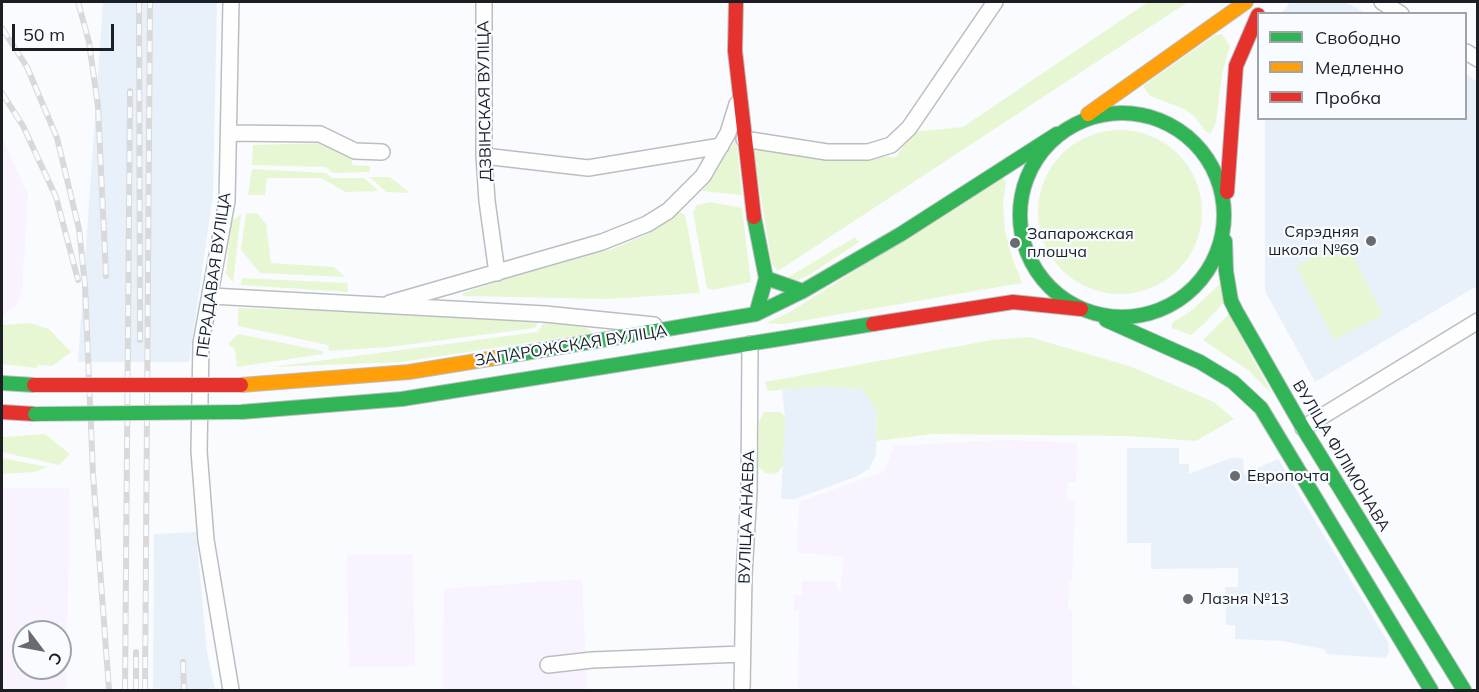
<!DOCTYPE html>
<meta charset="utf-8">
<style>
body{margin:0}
#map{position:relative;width:1479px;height:692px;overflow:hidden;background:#f9fbfe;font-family:Mulish,sans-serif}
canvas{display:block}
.frame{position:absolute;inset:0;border:3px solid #1b1e22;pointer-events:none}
.legend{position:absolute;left:1257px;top:12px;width:210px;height:108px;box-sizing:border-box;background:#f8fbff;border:2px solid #a0a3a7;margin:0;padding:8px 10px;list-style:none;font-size:18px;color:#1b1e22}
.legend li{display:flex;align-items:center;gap:12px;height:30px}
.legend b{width:30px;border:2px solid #a0a3a7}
.north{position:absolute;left:12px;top:620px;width:60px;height:60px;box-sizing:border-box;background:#f8fbff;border:2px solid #a0a3a7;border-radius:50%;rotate:122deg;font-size:16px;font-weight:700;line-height:24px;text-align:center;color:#1b1e22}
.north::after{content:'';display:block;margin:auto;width:21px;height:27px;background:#696b6f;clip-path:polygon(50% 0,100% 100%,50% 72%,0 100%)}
.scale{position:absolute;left:12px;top:24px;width:102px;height:27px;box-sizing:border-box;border:3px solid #1b1e22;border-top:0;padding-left:8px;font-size:18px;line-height:21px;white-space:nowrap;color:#1b1e22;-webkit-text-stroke:4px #f8fbff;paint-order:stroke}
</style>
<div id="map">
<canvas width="1479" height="692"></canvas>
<div class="frame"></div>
<ul class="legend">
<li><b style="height:8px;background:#30b455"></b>Свободно</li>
<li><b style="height:8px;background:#ff9f0a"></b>Медленно</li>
<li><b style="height:8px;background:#e5322d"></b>Пробка</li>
</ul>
<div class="north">С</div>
<div class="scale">50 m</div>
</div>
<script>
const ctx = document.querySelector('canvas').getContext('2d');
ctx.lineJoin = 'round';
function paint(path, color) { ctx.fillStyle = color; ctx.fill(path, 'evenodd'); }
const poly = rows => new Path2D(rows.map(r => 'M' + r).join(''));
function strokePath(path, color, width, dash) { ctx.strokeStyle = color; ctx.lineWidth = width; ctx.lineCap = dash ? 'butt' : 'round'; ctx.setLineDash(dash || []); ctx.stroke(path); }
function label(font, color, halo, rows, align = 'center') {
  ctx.font = font + ' Mulish,sans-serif'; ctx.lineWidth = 4.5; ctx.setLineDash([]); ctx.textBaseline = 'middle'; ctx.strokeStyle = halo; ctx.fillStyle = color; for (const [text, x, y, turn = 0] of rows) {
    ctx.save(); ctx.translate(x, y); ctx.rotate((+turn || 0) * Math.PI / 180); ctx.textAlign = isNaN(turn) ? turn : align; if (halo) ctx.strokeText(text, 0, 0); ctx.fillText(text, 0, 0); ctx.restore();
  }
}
paint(poly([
 [103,2,217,2,213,195,189,362,78,362],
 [1290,2,1345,2,1366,13,1282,13],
 [1466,74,1477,82,1477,286,1315,382,1265,291,1265,119,1466,118],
 [819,386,863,389,877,411,876,455,869,469,855,477,795,499,781,499,785,417,782,391,791,387],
 [1127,448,1179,448,1179,464,1189,464,1189,474,1231,458,1243,458,1244,474,1278,459,1388,642,1389,652,1386,658,1327,654,1324,649,1282,641,1235,639,1235,625,1226,625,1225,587,1238,587,1238,568,1151,569,1151,543,1127,543],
 [196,532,207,652,215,690,153,690,154,534]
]), '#e8f1fa');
paint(poly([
 [2,137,28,195,22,291,16,306,2,316],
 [1002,440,1077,443,1076,482,1068,482,1067,500,1075,501,1072,581,1069,582,1068,609,1072,610,1072,686,1087,690,798,690,799,610,794,610,794,595,802,595,802,581,837,582,837,590,841,590,843,557,797,552,799,502,885,471,894,446],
 [2,488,70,488,66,690,2,690],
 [24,632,60,632,60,668,24,668],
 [413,554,415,666,349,667,347,555],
 [582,579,587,690,443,690,444,589]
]), '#f9f2ff');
paint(poly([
 [1148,2,1188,2,778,271,772,264,753,150,896,157,913,132,963,127],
 [1222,34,1230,46,1222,74,1216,122,1211,133,1206,132,1195,117,1184,109,1150,96,1143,86,1215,35],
 '1038 212a82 82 0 1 1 164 0a82 82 0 1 1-164 0Z',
 [736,138,742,195,702,191,714,175],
 [328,143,352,154,352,165,370,166,370,172,333,173,326,167,252,165,253,145],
 [252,169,326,173,332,178,364,178,379,191,346,192,321,178,267,178,265,195,248,195],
 [370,177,390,177,410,193,386,192],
 [1002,177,1006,182,1003,204,1005,230,1011,254,1022,283,783,324,766,323,790,312],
 [710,202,742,208,751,282,714,290,707,288,693,212,697,205],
 [680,212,685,215,700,293,608,299,463,296,463,293,505,279,615,248,645,235],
 [246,213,258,214,266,224,271,263,334,267,345,277,260,273,241,250],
 [241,214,233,282,226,274,231,222],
 [855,237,859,242,809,275,795,281,787,278],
 [1345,241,1383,315,1334,340,1296,266],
 [242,278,347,283,348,292,241,285],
 [1221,283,1225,301,1205,323,1191,335,1172,328,1172,323,1191,311],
 [238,308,305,310,539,321,535,328,389,347,329,351,328,345,238,326],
 [1229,314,1272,394,1248,370,1203,340],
 [544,321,582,324,593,333,401,362,272,367,538,332],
 [30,323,49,329,71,352,52,366,38,365,37,368,2,364,2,325],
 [238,334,323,351,323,354,237,367,235,349,228,344],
 [1030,337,1132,367,1214,402,1234,419,1196,441,1128,436,933,434,876,441,877,411,862,389,819,386,768,391,765,382,992,340],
 [764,412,781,412,785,417,783,466,776,474,766,473,758,466,759,422],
 [45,434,70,454,59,465,2,452,2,437],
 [2,458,48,467,34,472,2,474]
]), '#e8f7d3');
const street = poly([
 [484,2,484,156,487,201,497,273],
 [1382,2,1401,14],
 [1466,52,1478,59],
 [229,133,320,134,355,151,382,152],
 [744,139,827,152,868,152,891,145,909,128,995,2],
 [484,156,588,168,721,146],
 [211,296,545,314,654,325],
 [390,303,602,242,647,224,668,211,703,176,728,133,737,104],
 [1303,428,1478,321],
 [548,665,592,660,741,654],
 [231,690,206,540,199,451,201,343,227,201,231,2],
 [742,690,744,575,749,492,750,344]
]);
const fast = poly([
 '1020 215a102 102 0 1 1 204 0a102 102 0 1 1-204 0Z',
 [754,217,766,278,756,314],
 [1225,241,1226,271,1231,301,1236,311,1303,428,1464,690],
 [766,278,803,291],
 [1106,320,1200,362,1233,382,1261,408,1431,690],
 [495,358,756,314,803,291,901,234,1057,134],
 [2,383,34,385],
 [241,412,402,399,873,324]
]);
const slow = poly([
 [1088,114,1246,2],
 [241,385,409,372,495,358]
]);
const jam = poly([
 [736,2,735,51,754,217],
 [1227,192,1236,66,1258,15],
 [873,324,1013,302,1081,309],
 [2,412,35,414]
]);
strokePath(street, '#bbbec0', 18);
strokePath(fast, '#bbbec0', 16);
strokePath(slow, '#bbbec0', 16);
strokePath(jam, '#bbbec0', 16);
strokePath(street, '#fefeff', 15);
strokePath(fast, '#30b455', 14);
strokePath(slow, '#ff9f0a', 14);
strokePath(jam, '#e5322d', 14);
const rail = poly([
 [78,2,89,42,98,106,106,276],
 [139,2,140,340],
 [2,28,27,67,57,138,79,229,85,285,93,474,109,690],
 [2,93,23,126,56,197,78,280],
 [183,662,184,690],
 [125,690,130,91],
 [136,690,136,652],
 [145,690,150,2]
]);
strokePath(rail, '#d9d9da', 6);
strokePath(rail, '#f8fbff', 4, [11]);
const fastBridge = poly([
 [35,414,241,412]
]);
const jamBridge = poly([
 [34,385,241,385]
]);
strokePath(fastBridge, '#d4d5d7', 16, []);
strokePath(jamBridge, '#d4d5d7', 16, []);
strokePath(fastBridge, '#30b455', 14);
strokePath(jamBridge, '#e5322d', 14);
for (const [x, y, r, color] of [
 [1371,241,6,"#696b6f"],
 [1015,243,6,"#696b6f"],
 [1235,476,6,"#696b6f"],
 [1188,599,6,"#696b6f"]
]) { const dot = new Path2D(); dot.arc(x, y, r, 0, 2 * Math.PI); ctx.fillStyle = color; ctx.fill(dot); strokePath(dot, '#f8fbff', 2); }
label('16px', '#1b1e22', '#f8fbff', [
 ["ДЗВІНСКАЯ ВУЛІЦА",485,101,-91],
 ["ПЕРАДАВАЯ ВУЛІЦА",214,275,-82],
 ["ЗАПАРОЖСКАЯ ВУЛІЦА",571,346,-9],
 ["ВУЛІЦА ФІЛІМОНАВА",1341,456,59],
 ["ВУЛІЦА АНАЕВА",747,517,-88]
]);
label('16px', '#1b1e22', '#f8fbff', [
 ["Сярэдняя",1359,232,"right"],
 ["школа №69",1359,250,"right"],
 ["Запарожская",1027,234],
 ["плошча",1027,252],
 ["Европочта",1247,476],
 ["Лазня №13",1200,599]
], 'left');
</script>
